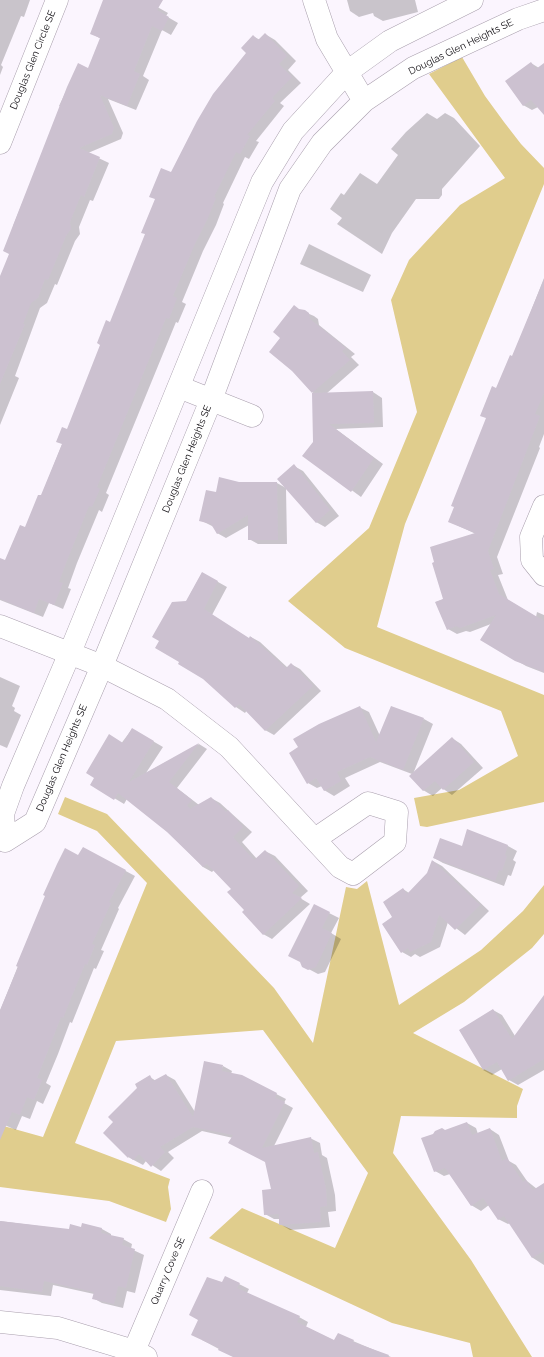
<!DOCTYPE html>
<style>
body{margin:0}
canvas{display:block;background:#fbf5fe}
</style>
<canvas width="544" height="1357"></canvas>
<script>
const ctx = document.querySelector('canvas').getContext('2d');
ctx.lineJoin = 'round';
function paint(path, color) { ctx.fillStyle = color; ctx.fill(path, 'evenodd'); }
const poly = rows => new Path2D(rows.map(r => 'M' + r).join(''));
function strokePath(path, color, width, dash) { ctx.strokeStyle = color; ctx.lineWidth = width; ctx.lineCap = dash ? 'butt' : 'round'; ctx.setLineDash(dash || []); ctx.stroke(path); }
function label(font, color, halo, rows, align = 'center') {
  ctx.font = font + ' Raleway,sans-serif'; ctx.lineWidth = 3; ctx.setLineDash([]); ctx.textBaseline = 'middle'; ctx.strokeStyle = halo; ctx.fillStyle = color; for (const [text, x, y, turn = 0] of rows) {
    ctx.save(); ctx.translate(x, y); ctx.rotate((+turn || 0) * Math.PI / 180); ctx.textAlign = isNaN(turn) ? turn : align; if (halo) ctx.strokeText(text, 0, 0); ctx.fillText(text, 0, 0); ctx.restore();
  }
}
paint(poly([
 [462,57,485,96,504,122,521,144,544,168,544,184,405,524,377,627,544,695,544,802,427,827,420,826,414,798,459,790,518,756,501,711,345,648,288,601,369,528,417,412,391,300,409,260,460,205,505,178,429,74],
 [65,797,107,814,274,988,313,1043,346,887,357,889,367,881,399,1005,481,950,523,911,544,885,544,934,532,948,464,1002,413,1033,523,1089,517,1106,517,1118,401,1116,393,1153,471,1260,532,1357,473,1357,470,1343,392,1323,209,1238,242,1208,335,1248,368,1173,263,1030,116,1041,75,1143,170,1179,168,1187,171,1209,166,1222,109,1201,0,1187,0,1125,43,1137,147,883,97,831,58,814]
]), '#e0cd8d');
paint(poly([
 [0,0,30,0,24,17,21,16,1,65,3,67,0,75],
 [104,0,145,0,168,13,166,16,178,23,171,35,162,30,143,76,149,80,136,110,108,99,123,133,121,139,88,153,109,163,93,201,90,200,79,227,80,234,75,241,57,285,55,284,47,303,40,308,15,376,19,378,0,425,0,278,10,254,14,227,13,226,61,107,59,106,68,87,89,69,101,39,91,33],
 [347,0,415,0,418,12,383,21,374,16,373,13,359,17,350,11],
 [265,34,275,40,296,61,288,70,301,83,280,103,284,106,256,141,259,142,249,159,245,157,223,203,224,204,216,225,203,251,182,302,186,304,178,323,176,322,106,493,109,495,102,512,99,510,77,563,68,588,71,589,63,609,49,603,43,617,0,600,0,566,6,561,25,529,41,497,146,234,142,232,171,173,247,53,253,36,260,40],
 [531,63,539,68,544,65,544,113,538,107,532,110,523,105],
 [427,113,437,119,445,113,454,118,480,146,442,189,442,195,439,199,416,199,392,233,382,254,337,224,342,218,330,209,341,193,344,195,360,173,377,184,398,155,391,149,406,132],
 [309,244,371,275,363,292,300,264],
 [544,278,544,434,539,447,540,448,497,557,503,574,498,575,508,600,536,617,537,612,544,615,544,673,526,666,482,640,491,624,470,632,466,631,457,634,448,629,436,602,444,599,476,534,450,522,497,390,513,357],
 [300,310,314,316,318,319,319,325,355,354,351,357,359,365,326,394,373,392,382,398,383,427,336,429,383,464,361,497,304,455,314,442,313,392,292,370],
 [294,466,303,471,339,516,325,527,316,522],
 [239,483,277,483,286,488,287,544,258,544,249,539,249,525,226,538,217,533,214,527,200,520,216,494],
 [202,573,227,587,212,615,249,639,251,637,260,642,288,668,291,664,300,669,321,691,274,735,265,730,247,710,245,713,236,707,204,678,186,602],
 [0,677,20,686,12,706,15,708,14,711,21,715,7,748,0,745],
 [359,707,369,712,380,736,424,719,433,724,413,774,452,738,461,744,483,768,452,795,442,788,433,796,423,790,412,774,380,762,345,778,350,786,334,796,324,790,322,786,317,788,308,783],
 [132,729,163,747,146,773,199,744,207,749,177,788,199,805,211,798,220,803,252,832,242,842,257,859,265,851,275,856,308,891,300,898,310,904,272,939,263,934,232,889,214,870,212,872,203,867,168,831,127,799,124,804,91,784],
 [508,846,517,851,513,860,516,862,511,876,508,875,504,886,443,863,434,858,463,847],
 [83,848,135,876,118,908,119,909,101,950,104,951,96,969,94,968,72,1023,70,1022,58,1054,46,1083,51,1086,43,1104,37,1101,30,1119,22,1116,16,1130,0,1123,0,1011,46,896,79,856],
 [433,861,442,866,489,911,465,935,448,922,440,947,420,957,415,954,411,957,402,952,393,917,403,889,409,893,428,873],
 [315,906,339,918,331,933,341,939,325,972,318,974,303,966],
 [493,1010,502,1015,515,1036,544,1012,544,1070,518,1085,509,1080,502,1069,492,1075,483,1070],
 [223,1066,232,1071,231,1074,241,1076,286,1099,284,1103,293,1108,274,1146,310,1138,320,1143,322,1155,327,1158,335,1195,336,1211,328,1212,330,1227,290,1230,280,1224,280,1219,274,1219,265,1214,272,1190,266,1162,233,1138,202,1131,168,1152,174,1158,161,1171,146,1161,143,1165,128,1157,114,1122,150,1077,156,1081,166,1075,175,1080,195,1112],
 [467,1123,476,1128,478,1134,490,1129,499,1135,509,1161,516,1165,527,1181,537,1189,544,1184,544,1265,533,1258,510,1223,508,1224,498,1219,489,1205,481,1211,471,1205,450,1174,444,1176,435,1171,445,1131],
 [0,1221,70,1230,82,1228,82,1224,102,1229,111,1234,111,1236,123,1239,132,1244,131,1249,144,1255,135,1293,127,1291,123,1308,102,1303,93,1298,94,1294,53,1285,51,1296,0,1290],
 [222,1283,239,1284,249,1289,247,1293,299,1317,308,1322,306,1327,335,1341,353,1341,391,1357,234,1357,202,1340]
]), '#0003');
paint(poly([
 [103,0,163,0,157,10,169,17,162,31,152,26,134,71,140,74,127,106,100,95,114,128,112,134,79,148,100,157,84,197,81,195,70,222,71,229,66,236,48,280,45,279,38,298,31,303,23,324,25,324,0,384,0,276,9,254,3,251,67,87,78,63,88,68,100,38,90,34],
 [265,33,287,56,279,64,292,77,272,98,275,101,247,135,250,136,240,154,236,152,214,197,216,198,207,220,194,246,173,296,177,298,169,319,166,318,97,487,100,489,92,507,89,506,68,558,59,582,63,583,54,605,39,599,34,613,0,599,0,558,5,560,20,525,25,527,38,495,41,495,62,444,56,442,62,427,67,429,100,345,97,343,106,320,110,322,145,234,141,233,155,199,149,197,161,168,171,172,197,121,213,94,246,53,241,48,253,35,258,40],
 [531,62,536,69,544,63,544,115,531,100,523,106,505,81],
 [544,279,544,393,535,414,540,416,488,551,494,569,490,570,499,594,544,621,544,672,515,661,480,640,496,615,460,628,456,626,447,630,435,602,443,599,432,563,434,562,430,547,475,533,448,522,454,507,451,506,486,418,480,416,492,386,496,388,510,355,512,356],
 [294,305,299,309,305,310,309,313,310,319,346,348,342,351,350,360,312,393,373,391,374,423,329,424,374,458,351,492,302,456,313,442,312,393,292,371,269,352,280,338,273,332],
 [294,464,330,510,316,523,277,479],
 [219,477,239,482,277,482,278,540,248,540,248,515,217,534,211,524,199,521,206,490,216,492],
 [202,572,218,581,204,609,249,638,250,636,286,668,291,663,313,686,265,731,239,704,235,708,203,679,178,664,179,662,155,648,159,641,152,637,172,602,186,601],
 [360,706,376,742,391,706,424,718,403,770,370,757,337,772,341,781,324,791,316,778,307,784,289,753,298,747,293,739,319,724],
 [132,728,154,741,129,782,199,743,169,782,192,800,187,805,190,809,211,797,226,812,228,810,243,827,233,837,254,860,265,850,299,886,292,893,302,898,263,935,242,912,244,910,227,892,231,889,207,864,203,867,167,832,118,793,114,800,90,785,94,778,86,773,109,734,123,743],
 [452,737,474,762,443,790,435,781,423,791,409,776],
 [467,829,508,845,505,855,507,856,502,871,499,870,495,881,433,858,440,838,462,846],
 [83,847,126,870,109,902,111,903,92,944,95,945,87,965,85,964,63,1018,61,1017,49,1048,37,1078,42,1080,34,1100,27,1097,20,1115,12,1112,0,1140,0,1010,18,967,16,966,45,896,43,895,57,864,65,848,78,855],
 [432,860,480,905,455,930,439,915,431,942,410,952,408,948,401,953,382,924,392,917,383,902,403,888,407,894,427,873],
 [314,904,330,912,322,928,332,933,316,967,308,970,302,967,300,962,288,956],
 [544,995,544,1059,508,1081,497,1062,483,1070,459,1030,493,1009,512,1039],
 [204,1061,223,1065,222,1071,242,1075,277,1093,275,1098,285,1102,262,1148,311,1137,314,1153,318,1152,326,1189,327,1206,320,1207,321,1222,279,1225,279,1214,264,1215,262,1190,271,1189,265,1162,228,1143,233,1135,193,1127,160,1147,165,1152,151,1167,139,1154,133,1160,129,1156,128,1158,103,1133,113,1122,108,1117,137,1088,135,1084,150,1075,153,1081,166,1074,193,1117],
 [467,1122,472,1135,490,1128,502,1161,507,1158,523,1182,526,1180,533,1190,544,1183,544,1251,532,1258,504,1216,498,1220,483,1198,471,1206,445,1168,434,1172,421,1138,433,1134,435,1131,442,1128,445,1130],
 [0,1221,69,1229,70,1224,81,1227,82,1223,102,1228,101,1233,124,1238,122,1245,135,1249,126,1288,118,1286,114,1304,92,1299,94,1292,44,1281,42,1292,0,1286],
 [225,1276,240,1283,237,1288,300,1316,297,1322,334,1340,338,1333,354,1340,353,1342,389,1355,388,1357,233,1357,218,1350,219,1348,191,1335,198,1320,189,1315,207,1277,222,1282]
]), '#ccc1d0');
const minor = poly([
 [314,0,327,39,364,101],
 [472,0,390,41,347,72,293,131,262,182,69,655,13,786,3,814,5,841,35,822,102,666,211,400,290,189,322,143,364,101,413,68,518,19,544,10],
 [0,143,57,0],
 [179,387,252,416],
 [544,506,531,537,532,560,544,575],
 [0,626,102,666,167,699,229,747,340,867,353,874,395,842,397,812,368,803,315,839],
 [0,1322,58,1328,134,1351,146,1357],
 [134,1351,202,1191]
]);
strokePath(minor, '#a99fad', 23);
strokePath(minor, '#fff', 22);
label('10px', '#100d12', '#fff', [
 ["Douglas Glen Heights SE",461,47,-26],
 ["Douglas Glen Circle SE",33,60,-68],
 ["Douglas Glen Heights SE",187,459,-68],
 ["Douglas Glen Heights SE",62,758,-67],
 ["Quarry Cove SE",168,1271,-67]
]);
</script>
